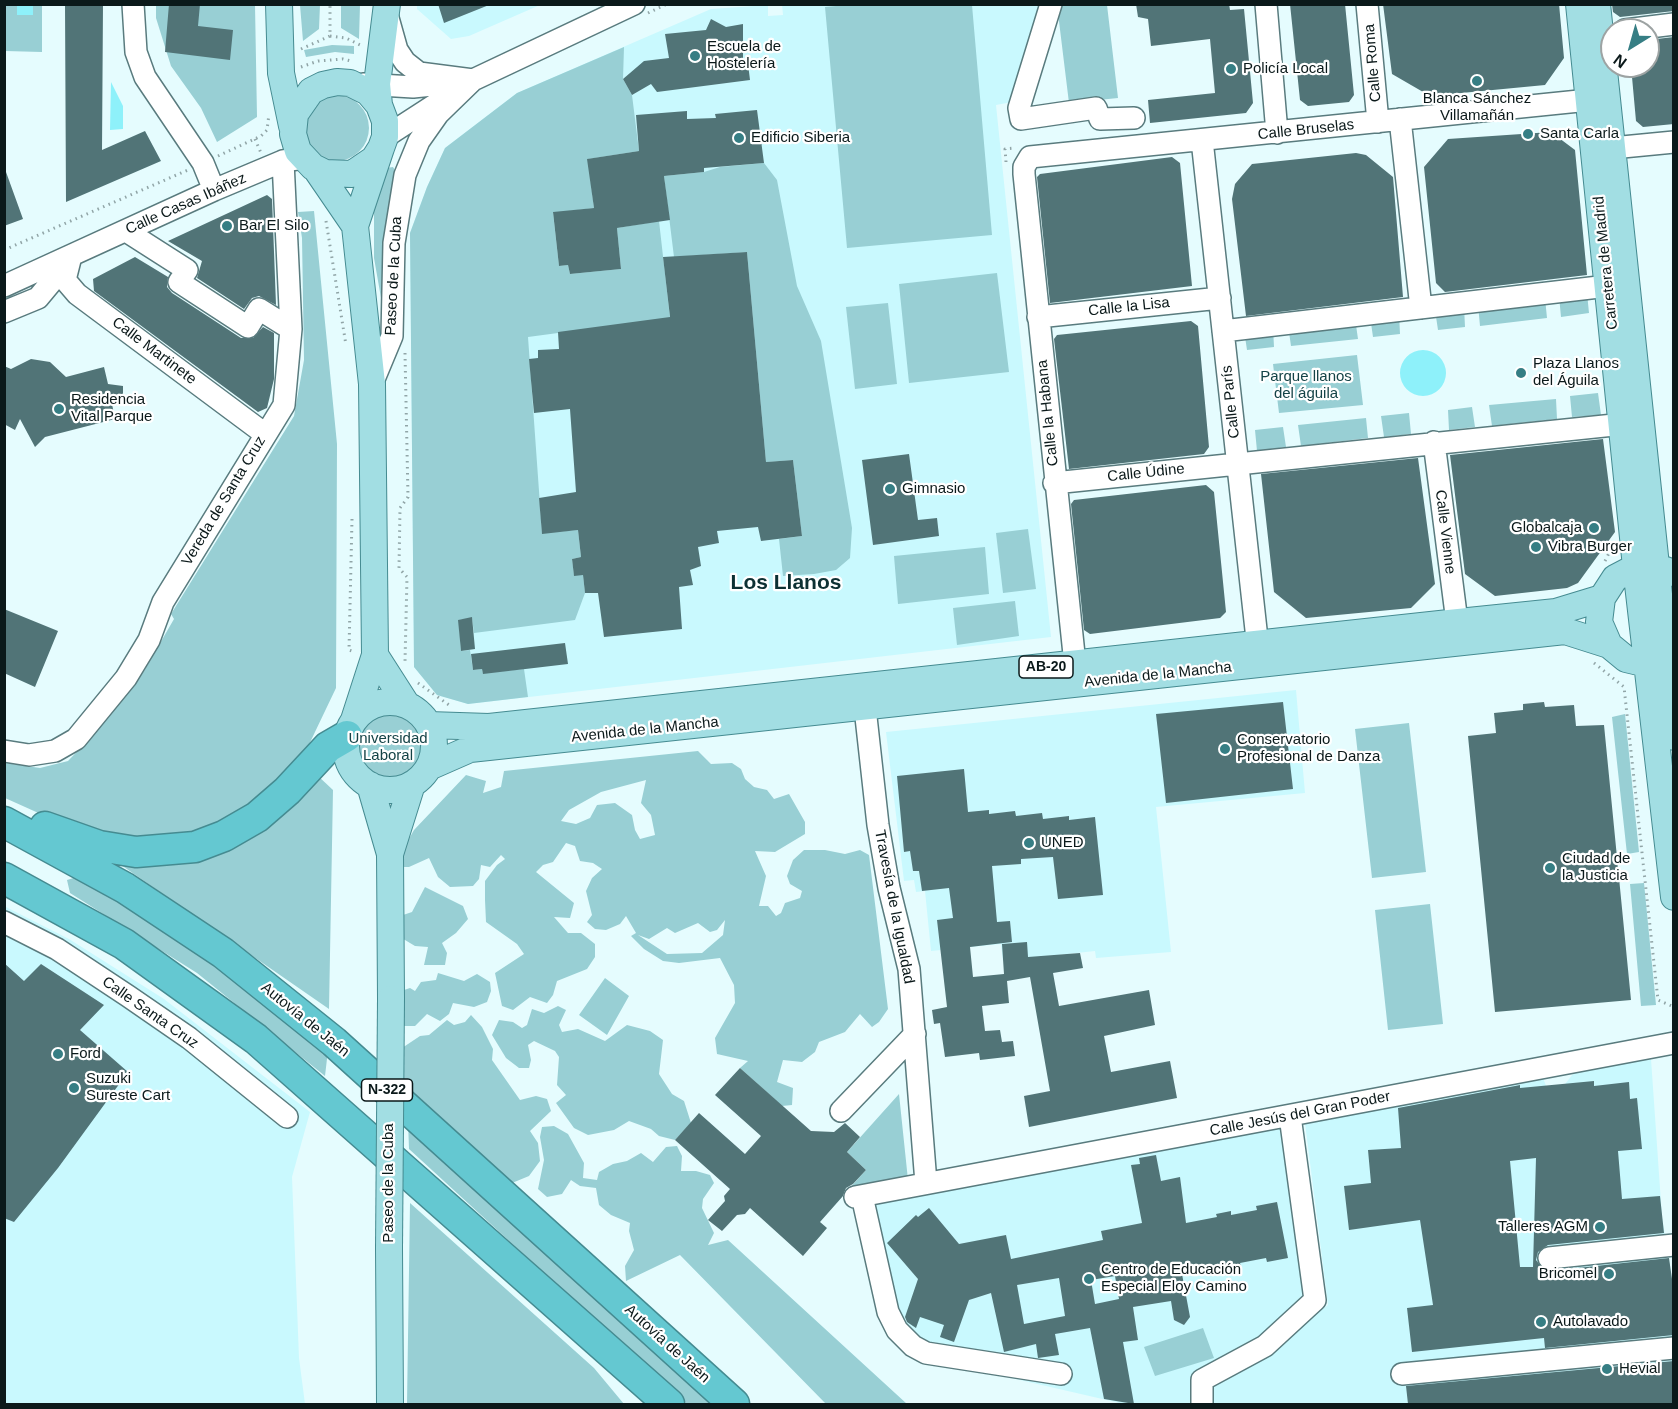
<!DOCTYPE html>
<meta charset="utf-8">
<style>
body{margin:0}
#map{position:relative;width:1678px;height:1409px;overflow:hidden;background:#e5fcfe;font-family:Helvetica,sans-serif}
canvas{display:block}
.frame{position:absolute;inset:0;border:6px solid #0b191a;pointer-events:none}
.north{position:absolute;left:1600px;top:18px;width:60px;height:60px;box-sizing:border-box;background:#fff;border:2px solid #9da3a3;border-radius:50%;rotate:217deg;font-size:16px;font-weight:700;line-height:24px;text-align:center;color:#0b191a}
.north::after{content:'';display:block;margin:auto;width:21px;height:27px;background:#367e84;clip-path:polygon(50% 0,100% 100%,50% 72%,0 100%)}
</style>
<div id="map">
<canvas width="1678" height="1409"></canvas>
<div class="frame"></div>
<div class="north">N</div>
</div>
<script>
const ctx = document.querySelector('canvas').getContext('2d');
ctx.lineJoin = 'round';
function paint(path, color) { ctx.fillStyle = color; ctx.fill(path, 'evenodd'); }
const poly = rows => new Path2D(rows.map(r => 'M' + r).join(''));
function strokePath(path, color, width, dash) { ctx.strokeStyle = color; ctx.lineWidth = width; ctx.lineCap = dash ? 'butt' : 'round'; ctx.setLineDash(dash || []); ctx.stroke(path); }
function label(font, color, halo, rows, align = 'center') {
  ctx.font = font + ' Helvetica,sans-serif'; ctx.lineWidth = 4.5; ctx.setLineDash([]); ctx.textBaseline = 'middle'; ctx.strokeStyle = halo; ctx.fillStyle = color; for (const [text, x, y, turn = 0] of rows) {
    ctx.save(); ctx.translate(x, y); ctx.rotate((+turn || 0) * Math.PI / 180); ctx.textAlign = isNaN(turn) ? turn : align; if (halo) ctx.strokeText(text, 0, 0); ctx.fillText(text, 0, 0); ctx.restore();
  }
}
paint(poly([
 [782,4,1042,5,1012,102,996,105,1051,637,468,704,437,695,414,667,410,233,427,187,445,148,517,93,711,9,768,5,768,16,783,15],
 [417,5,540,5,469,36,451,39,417,9],
 [1296,690,1305,793,1156,807,1171,952,1096,958,1095,951,1003,961,1001,944,931,951,925,891,916,892,914,880,904,881,886,732],
 [4,906,69,939,164,999,310,1112,292,1177,299,1358,305,1404,5,1404],
 [1651,1059,1662,1217,1674,1292,1673,1404,1214,1404,1211,1386,1328,1305,1305,1123,1543,1078,1548,1091,1562,1088,1576,1070],
 [1281,1128,1308,1299,1270,1336,1194,1384,1191,1404,1124,1404,912,1355,854,1206,887,1197]
]), '#c9f9fe');
paint(poly([
 [858,4,972,5,992,235,847,248,825,7],
 [5,5,42,5,42,52,5,51],
 [156,5,255,5,257,117,217,142,201,108,171,66,156,18],
 [300,5,320,5,319,29,303,41],
 [341,5,360,5,359,39,341,28],
 [1057,5,1107,5,1118,98,1069,103],
 [332,45,354,46,354,54,335,52,306,57,304,50],
 [624,47,623,79,632,95,639,151,588,159,594,208,553,213,559,266,568,265,570,274,621,269,617,228,659,221,670,318,528,337,542,533,578,530,581,557,572,559,574,575,583,575,585,593,575,620,474,633,472,618,459,620,461,651,470,650,473,670,482,669,483,673,524,669,528,697,468,704,437,695,414,667,410,233,427,187,445,148,517,93],
 '303 128a33 33 0 1 1 66 0a33 33 0 1 1-66 0Z',
 [764,163,777,180,797,286,821,341,852,528,850,558,836,570,814,574,783,576,779,539,802,536,793,460,766,462,747,252,674,257,664,176,704,172,720,167],
 [393,167,396,172,384,315,374,258,374,210,378,184,386,168],
 [314,211,337,444,336,688,304,755,276,786,222,822,197,832,137,843,63,824,5,798,5,763,40,768,68,761,89,739,144,671,174,619,171,614,294,416,304,360,302,238,298,212],
 [997,273,1009,372,909,383,899,284],
 [1587,293,1589,313,1561,317,1559,296],
 [1545,298,1547,318,1480,326,1478,305],
 [888,303,897,384,855,389,846,307],
 [1464,306,1465,327,1438,330,1435,310],
 [1399,313,1400,334,1373,337,1370,316],
 [1355,318,1358,339,1291,346,1288,325],
 [1273,327,1274,347,1247,350,1244,330],
 [1357,355,1363,405,1279,413,1273,364],
 [1598,393,1601,415,1572,417,1570,396],
 [1556,399,1557,419,1492,426,1489,405],
 [1472,407,1475,427,1449,430,1448,410],
 [1409,413,1411,434,1384,437,1381,416],
 [1366,418,1368,438,1301,446,1298,425],
 [1283,427,1286,447,1257,451,1255,430],
 [1028,529,1036,589,1003,593,996,533],
 [985,547,989,594,898,604,894,556],
 [1015,601,1019,636,957,645,953,608],
 [1625,714,1639,852,1627,854,1612,717],
 '355 748a33 33 0 1 1 66 0a33 33 0 1 1-66 0Z',
 [1409,723,1426,872,1372,878,1355,729],
 [698,751,711,764,732,763,741,769,745,779,754,787,767,790,774,799,789,794,805,822,805,834,775,852,755,851,766,876,759,906,768,906,776,916,781,913,785,903,800,898,802,891,790,884,787,876,793,860,804,850,825,850,845,854,860,850,869,855,888,1009,879,1022,872,1027,860,1014,845,1032,819,1042,815,1052,802,1062,783,1060,777,1082,793,1088,792,1105,782,1106,740,1068,748,1061,717,1054,715,1038,735,1003,734,985,720,958,679,963,663,961,644,949,631,936,636,933,626,916,620,924,606,930,595,929,587,922,592,915,586,891,592,878,602,869,593,863,580,861,575,846,566,843,553,862,543,865,536,872,574,903,570,918,554,917,568,933,581,933,595,944,595,957,587,969,557,981,553,995,547,1003,530,997,513,1010,502,1006,495,973,524,954,517,944,486,922,485,900,485,881,497,865,505,859,501,855,490,867,481,865,479,879,473,886,450,887,438,877,429,858,409,867,400,867,402,851,414,830,466,775,486,781,483,793,501,787,504,771],
 [646,780,641,803,651,815,655,835,640,839,635,830,632,815,615,803,597,805,590,818,576,824,561,821,569,810,601,792],
 [725,920,723,935,702,953,667,954,638,935,649,939,667,928,675,933,698,923,710,932,717,930],
 [317,775,333,790,329,1009,111,858,146,860],
 [80,876,154,918,328,1050,325,1076,197,973,70,893,67,880],
 [1644,883,1656,1005,1641,1006,1630,884],
 [425,887,463,906,468,919,456,933,442,943,447,953,445,965,424,965,428,947,415,946,400,937,400,916,412,912],
 [1430,904,1443,1024,1388,1030,1375,910],
 [438,973,464,981,477,974,490,982,491,991,487,1002,474,1007,453,1003,449,1014,440,1021,427,1014,415,1026,401,1026,401,991,410,988,415,991,421,982,436,980],
 [605,978,629,996,607,1035,579,1015],
 [558,1006,566,1010,559,1025,562,1032,578,1029,605,1041,627,1025,650,1031,663,1040,659,1074,672,1094,684,1101,691,1123,675,1140,659,1136,651,1129,629,1121,614,1130,588,1135,574,1128,556,1103,566,1095,557,1085,559,1057,555,1051,534,1041,528,1045,531,1060,529,1068,519,1068,506,1058,492,1035,499,1020,513,1022,522,1028,527,1025,532,1009,544,1013],
 [471,1015,482,1027,493,1049,492,1060,520,1100,536,1096,547,1099,551,1111,530,1131,538,1143,540,1161,529,1176,512,1183,402,1085,402,1048,420,1036,429,1035,447,1020,454,1025,465,1022],
 [899,1094,908,1180,848,1190,866,1170,847,1152],
 [408,1121,721,1404,687,1404,409,1149],
 [554,1126,568,1134,584,1163,583,1178,597,1180,599,1172,613,1164,627,1161,641,1153,653,1162,666,1147,677,1146,682,1156,681,1171,696,1171,710,1175,714,1183,703,1199,702,1208,714,1233,708,1245,728,1240,907,1404,826,1404,680,1255,626,1281,625,1266,634,1250,629,1231,630,1223,611,1215,599,1205,596,1188,580,1186,571,1180,562,1194,547,1197,538,1189,544,1160,540,1137,542,1127],
 [410,1203,594,1368,624,1404,407,1404],
 [1203,1328,1214,1358,1155,1376,1144,1347]
]), '#98cfd4');
paint(poly([
 [17,5,33,5,33,15,17,15],
 [111,82,123,106,123,129,110,130],
 '1400 373a23 23 0 1 1 46 0a23 23 0 1 1-46 0Z'
]), '#8ef1fa');
paint(poly([
 [65,4,103,4,102,150,145,131,161,161,66,202],
 [169,4,200,4,198,26,233,30,230,60,165,52],
 [438,4,489,4,489,5,444,23],
 [1136,4,1229,4,1230,10,1244,9,1253,103,1246,113,1150,123,1148,100,1215,93,1210,39,1151,46,1148,19,1138,17],
 [1290,4,1345,4,1354,95,1349,102,1308,106,1300,100],
 [1383,4,1559,4,1564,58,1545,85,1430,96,1392,74],
 [1612,4,1674,4,1674,11,1620,17,1613,12],
 [711,19,726,27,743,24,743,64,748,64,750,80,657,92,651,84,632,95,623,79,644,61,669,58,665,34,706,30],
 [1674,37,1674,124,1643,127,1636,121,1631,66,1648,66,1648,40],
 [757,110,764,163,704,168,704,172,664,176,670,220,617,228,621,269,570,274,568,265,559,266,553,212,594,208,587,159,639,151,636,115,687,111,687,119,716,118,715,114],
 [1551,132,1575,150,1587,275,1445,292,1436,283,1424,167,1448,139],
 [1356,153,1366,155,1393,177,1403,297,1246,316,1232,199,1235,184,1252,164],
 [1172,157,1180,163,1192,286,1050,303,1037,177,1040,174],
 [6,172,23,219,4,226,4,173],
 [267,195,272,199,276,305,259,296,252,298,244,309,197,278,202,261,168,241],
 [747,252,766,462,793,460,802,536,761,541,758,527,717,531,719,543,698,547,701,566,690,570,693,585,679,587,682,629,604,637,598,593,585,593,583,575,574,576,572,559,581,557,578,530,542,534,539,498,576,492,570,409,534,413,529,359,538,358,538,350,559,349,558,332,670,317,663,257],
 [135,257,168,277,167,287,172,293,241,338,253,338,263,327,274,333,274,379,267,408,258,412,94,291,93,279],
 [1191,321,1198,326,1209,447,1204,454,1069,469,1054,339,1057,335],
 [31,359,50,362,66,377,104,367,108,384,123,386,123,396,111,399,115,419,45,437,35,447,20,419,15,430,4,424,4,366,11,369],
 [1603,439,1615,532,1578,583,1567,588,1495,596,1465,574,1450,455],
 [909,454,918,520,937,518,939,536,873,545,862,460],
 [1418,458,1435,584,1411,608,1306,618,1274,592,1261,474],
 [1206,485,1214,492,1226,612,1220,618,1090,634,1084,630,1071,504,1074,500],
 [4,609,58,631,35,687,4,673],
 [472,617,475,649,461,651,458,620],
 [565,643,568,664,483,674,482,669,473,670,471,654],
 [1283,702,1293,789,1166,803,1156,714],
 [1544,702,1545,707,1574,705,1576,726,1604,725,1631,1000,1495,1012,1468,736,1496,733,1494,713,1523,710,1523,704],
 [964,769,968,812,989,810,989,814,1015,811,1016,816,1042,813,1043,819,1069,816,1069,820,1095,817,1103,895,1058,899,1053,857,1021,859,1021,864,992,866,997,922,1010,921,1012,942,970,947,973,977,1004,974,1002,944,1027,942,1028,957,1080,953,1083,968,1053,973,1059,1006,1149,990,1155,1025,1104,1036,1111,1072,1170,1061,1177,1098,1029,1127,1024,1096,1050,1091,1030,977,1007,981,1009,1003,982,1006,985,1031,1000,1030,1002,1042,1013,1041,1015,1056,980,1060,979,1053,945,1057,940,1023,934,1024,932,1010,947,1007,937,920,953,918,949,888,922,891,919,871,913,871,910,851,904,852,897,776],
 [4,963,24,981,41,964,104,1005,80,1030,128,1072,58,1168,14,1222,4,1218],
 [740,1068,811,1131,834,1132,845,1123,860,1137,847,1152,866,1170,853,1184,846,1188,843,1196,820,1222,827,1228,803,1256,750,1208,745,1214,737,1215,722,1231,708,1220,725,1201,724,1196,730,1189,675,1140,699,1113,745,1154,761,1136,715,1095],
 [1594,1081,1594,1086,1629,1082,1630,1099,1637,1098,1642,1149,1618,1151,1622,1199,1660,1196,1664,1233,1548,1245,1538,1252,1536,1260,1543,1269,1550,1271,1669,1258,1674,1293,1674,1335,1545,1348,1544,1338,1412,1352,1407,1308,1433,1305,1420,1220,1349,1230,1344,1186,1371,1183,1368,1150,1401,1148,1398,1108,1515,1086,1520,1085,1520,1088],
 [1536,1158,1533,1267,1520,1267,1510,1161],
 [1156,1155,1161,1181,1180,1177,1186,1223,1217,1217,1216,1214,1231,1211,1231,1215,1257,1210,1256,1206,1277,1202,1288,1258,1267,1262,1266,1258,1240,1263,1241,1267,1227,1270,1226,1266,1182,1274,1190,1317,1184,1325,1174,1320,1171,1301,1133,1307,1138,1340,1123,1342,1134,1404,1104,1399,1090,1328,1055,1334,1059,1355,1038,1358,1036,1344,1004,1352,991,1293,969,1300,954,1342,940,1337,944,1325,920,1317,916,1328,907,1322,905,1317,918,1279,887,1243,916,1215,918,1217,929,1208,959,1244,1006,1235,1011,1259,1103,1240,1101,1231,1142,1223,1131,1165,1140,1164,1139,1158],
 [1115,1276,1119,1299,1095,1304,1091,1280],
 [1059,1278,1065,1316,1024,1324,1017,1285],
 [1674,1361,1674,1404,1408,1404,1406,1386]
]), '#517477');
const minor = poly([
 [133,4,136,52,145,77,203,163,214,190],
 [1051,4,1019,108,1021,119,1096,108,1100,119,1134,118],
 [1266,4,1277,133],
 [1367,4,1378,122],
 [388,18,397,50,405,62,419,73,473,80],
 [1625,30,1674,24],
 [363,84,413,87,442,84],
 [1400,119,1421,308],
 [385,137,473,80,634,4],
 [1202,140,1259,657],
 [1612,148,1674,142],
 [126,231,187,270,179,282,248,327,259,309,291,329],
 [71,256,65,280,77,294,265,434],
 [4,286,214,190,283,161,297,159],
 [4,312,38,298,68,262],
 [1038,317,1220,298],
 [1223,331,1599,287],
 [372,384,392,336,394,243,405,175,419,141,438,114,473,80],
 [1434,442,1457,622],
 [1054,483,1614,425],
 [1075,664,1024,174,1024,167,1030,157,1589,100],
 [863,690,878,825,889,888,909,969,926,1183],
 [4,751,29,755,55,751,76,739,126,678,149,640,163,602,284,405,291,329,283,161],
 [4,922,57,949,128,996,189,1038,287,1117],
 [841,1111,915,1034],
 [862,1196,888,1312,897,1330,913,1346,926,1353,1061,1374],
 [855,1197,1674,1043],
 [1549,1258,1674,1245],
 [1402,1374,1674,1348],
 [1202,1404,1202,1380,1265,1346,1315,1300,1290,1116]
]);
const major = poly([
 [279,4,281,73,292,126],
 [1579,4,1636,567,1674,897],
 [1597,4,1674,737],
 [379,105,377,84,387,4],
 [316,169,355,226],
 [375,655,407,705],
 [1662,662,1647,664,1626,659,1609,645,1599,622,1602,598,1615,578,1636,567,1654,566,1674,573],
 '346 746a44 44 0 1 1 88 0a44 44 0 1 1-88 0Z',
 [354,720,375,655,372,384,355,226,381,148,385,137,385,121,379,105,368,92,350,83,337,82,323,85,311,91,295,114,293,134,298,151,313,167,325,173,352,174,374,159,381,148],
 [429,725,489,727,1449,623,1556,612,1602,598],
 [429,767,470,749,1565,631,1609,645],
 [370,785,390,854,391,999],
 [390,854,412,784],
 [389,1248,390,1404]
]);
const highway = poly([
 [4,822,125,888,223,953,334,1042,734,1404],
 [45,827,99,846,136,852,195,847,224,836,257,817,287,791,328,747,347,736],
 [4,878,124,944,256,1039,669,1404]
]);
strokePath(minor, '#597b7e', 24);
strokePath(major, '#458b91', 28);
strokePath(highway, '#458b91', 33);
strokePath(poly([
 [648,13,667,4],
 [330,36,346,38,362,46],
 [301,49,330,36,330,4],
 [301,67,318,61,343,59,351,61],
 [255,139,261,153],
 [218,156,261,136,267,130,269,114],
 [1006,162,1005,149,1015,148],
 [326,221,346,345],
 [4,250,188,170],
 [405,353,408,497,400,508,399,568,407,577,405,662],
 [352,519,349,650,355,652],
 [1605,561,1613,545],
 [1594,663,1624,687,1658,1000,1674,1007],
 [418,683,449,705]
]), '#91a5a7', 3, [1.5, 4.5]);
strokePath(minor, '#fff', 21);
strokePath(major, '#a2dee3', 26);
strokePath(highway, '#64c8d1', 30);
const majorBridge = poly([
 [389,1248,391,999]
]);
strokePath(majorBridge, '#458b91', 28, []);
strokePath(majorBridge, '#a2dee3', 26);
for (const [x, y, r, color] of [
 [695,56,6,"#367e84"],
 [1231,69,6,"#367e84"],
 [1477,81,6,"#367e84"],
 [1528,134,6,"#367e84"],
 [739,138,6,"#367e84"],
 [227,226,6,"#367e84"],
 [1521,373,6,"#367e84"],
 [59,409,6,"#367e84"],
 [890,489,6,"#367e84"],
 [1594,528,6,"#367e84"],
 [1536,547,6,"#367e84"],
 [1225,749,6,"#367e84"],
 [1029,843,6,"#367e84"],
 [1550,868,6,"#367e84"],
 [58,1054,6,"#367e84"],
 [74,1088,6,"#367e84"],
 [1600,1227,6,"#367e84"],
 [1609,1274,6,"#367e84"],
 [1089,1279,6,"#367e84"],
 [1541,1322,6,"#367e84"],
 [1607,1369,6,"#367e84"]
]) { const dot = new Path2D(); dot.arc(x, y, r, 0, 2 * Math.PI); ctx.fillStyle = color; ctx.fill(dot); strokePath(dot, '#fff', 2); }
for (const [x, y, w] of [
 [1046,667,54],
 [387,1090,51]
]) { const box = new Path2D(); box.roundRect(x - w / 2, y - 11, w, 22, 4.5); ctx.fillStyle = '#fff'; ctx.fill(box); strokePath(box, '#0b191a', 1.5); }
label('bold 14px', '#0b191a', null, [
 ["AB-20",1046,667],
 ["N-322",387,1090]
]);
label('15px', '#0b191a', '#fff', [
 ["Escuela de",707,47],
 ["Hostelería",707,64],
 ["Policía Local",1243,69],
 ["Blanca Sánchez",1477,99,"center"],
 ["Villamañán",1477,116,"center"],
 ["Santa Carla",1540,134],
 ["Edificio Siberia",751,138],
 ["Bar El Silo",239,226],
 ["Plaza Llanos",1533,364],
 ["del Águila",1533,381],
 ["Residencia",71,400],
 ["Vital Parque",71,417],
 ["Gimnasio",902,489],
 ["Globalcaja",1582,528,"right"],
 ["Vibra Burger",1548,547],
 ["Conservatorio",1237,740],
 ["Profesional de Danza",1237,757],
 ["UNED",1041,843],
 ["Ciudad de",1562,859],
 ["la Justicia",1562,876],
 ["Ford",70,1054],
 ["Suzuki",86,1079],
 ["Sureste Cart",86,1096],
 ["Talleres AGM",1588,1227,"right"],
 ["Centro de Educación",1101,1270],
 ["Especial Eloy Camino",1101,1287],
 ["Bricomel",1597,1274,"right"],
 ["Autolavado",1553,1322],
 ["Hevial",1619,1369]
], 'left');
label('15px', '#0b191a', '#fff', [
 ["Calle Roma",1373,63,-95],
 ["Calle Bruselas",1306,130,-6],
 ["Calle Casas Ibáñez",186,204,-24],
 ["Carretera de Madrid",1606,263,-96],
 ["Paseo de la Cuba",394,276,-87],
 ["Calle la Lisa",1129,307,-6],
 ["Calle Martinete",154,351,37],
 ["Calle París",1231,402,-96],
 ["Calle la Habana",1048,413,-96],
 ["Calle Údine",1146,473,-6],
 ["Vereda de Santa Cruz",224,501,-59],
 ["Calle Vienne",1445,532,83],
 ["Avenida de la Mancha",1158,675,-6],
 ["Avenida de la Mancha",645,730,-6],
 ["Travesía de la Igualdad",894,907,79],
 ["Calle Santa Cruz",150,1013,35],
 ["Autovía de Jaén",305,1020,39],
 ["Calle Jesús del Gran Poder",1300,1114,-11],
 ["Paseo de la Cuba",389,1183,-90],
 ["Autovía de Jaén",667,1344,42]
]);
label('15px', '#154347', '#fff', [
 ["Parque llanos",1306,377],
 ["del águila",1306,394],
 ["Universidad",388,739],
 ["Laboral",388,756]
]);
label('bold 21px', '#0d3033', '#fff', [
 ["Los Llanos",786,583]
]);
</script>
